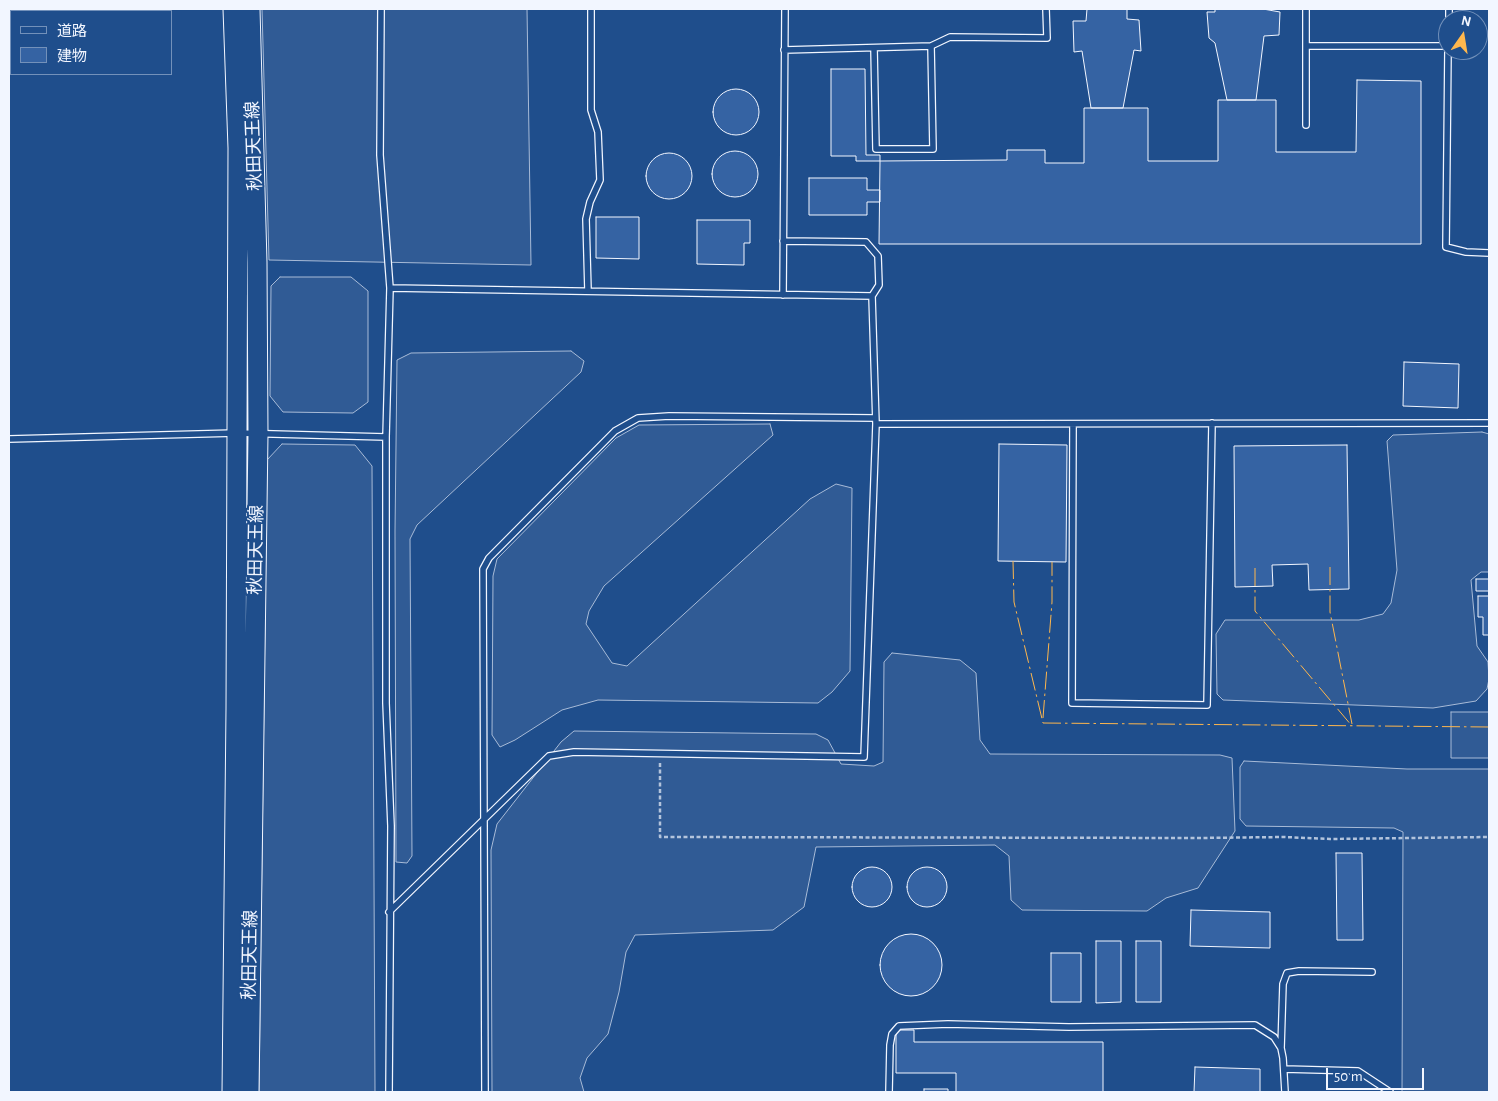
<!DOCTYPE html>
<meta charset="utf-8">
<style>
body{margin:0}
#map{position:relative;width:1498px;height:1101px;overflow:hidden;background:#1f4e8c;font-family:"Alegreya Sans","Noto Sans JP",sans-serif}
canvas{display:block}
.frame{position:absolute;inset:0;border:10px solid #f2f6ff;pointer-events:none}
.legend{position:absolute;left:10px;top:10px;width:162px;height:65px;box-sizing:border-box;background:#1f4e8c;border:1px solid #7391ba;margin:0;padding:6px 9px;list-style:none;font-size:15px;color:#f2f6ff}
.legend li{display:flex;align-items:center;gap:10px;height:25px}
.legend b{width:25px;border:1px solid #7391ba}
.north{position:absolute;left:1438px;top:10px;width:50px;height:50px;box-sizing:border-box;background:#1f4e8c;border:1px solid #7391ba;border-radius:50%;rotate:13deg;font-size:14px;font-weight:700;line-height:20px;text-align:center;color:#f2f6ff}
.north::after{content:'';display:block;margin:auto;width:18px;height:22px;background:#ffb74d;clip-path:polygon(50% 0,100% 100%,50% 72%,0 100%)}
.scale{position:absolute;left:1326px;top:1068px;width:98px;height:22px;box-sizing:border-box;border:2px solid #f2f6ff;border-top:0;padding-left:6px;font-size:15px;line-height:18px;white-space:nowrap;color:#f2f6ff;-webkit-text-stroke:4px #1f4e8c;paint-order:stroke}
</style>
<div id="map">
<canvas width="1498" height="1101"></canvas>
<div class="frame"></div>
<ul class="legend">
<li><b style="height:6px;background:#1f4e8c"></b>道路</li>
<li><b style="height:14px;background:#3563a3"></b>建物</li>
</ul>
<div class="north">N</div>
<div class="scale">50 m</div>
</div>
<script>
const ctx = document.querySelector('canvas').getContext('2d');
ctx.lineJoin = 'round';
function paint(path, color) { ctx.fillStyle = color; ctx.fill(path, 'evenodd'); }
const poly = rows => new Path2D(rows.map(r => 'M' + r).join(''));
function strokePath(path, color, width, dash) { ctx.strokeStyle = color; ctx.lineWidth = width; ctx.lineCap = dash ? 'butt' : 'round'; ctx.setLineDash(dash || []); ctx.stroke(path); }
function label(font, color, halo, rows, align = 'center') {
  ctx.font = font + ' "Alegreya Sans","Noto Sans JP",sans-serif'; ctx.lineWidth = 4; ctx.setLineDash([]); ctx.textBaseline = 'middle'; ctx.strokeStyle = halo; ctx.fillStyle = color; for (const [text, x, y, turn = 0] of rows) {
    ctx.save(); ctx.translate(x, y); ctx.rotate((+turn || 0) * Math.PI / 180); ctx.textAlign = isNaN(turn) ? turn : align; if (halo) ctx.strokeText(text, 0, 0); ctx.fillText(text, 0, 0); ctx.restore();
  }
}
const built = poly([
 [262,9,527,9,531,265,269,260,262,9],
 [280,277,351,277,368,291,368,402,353,413,283,412,270,396,271,286,280,277],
 [571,351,584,361,581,372,417,525,410,539,412,856,407,863,396,862,395,531,397,360,411,353,571,351],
 [770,424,773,435,604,586,589,611,586,624,612,663,627,666,810,499,836,484,852,488,850,671,832,692,818,703,598,700,562,710,515,740,500,747,492,735,493,576,497,559,616,438,639,425,770,424],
 [1482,432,1489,434,1489,572,1481,572,1471,580,1477,646,1488,662,1489,679,1487,689,1476,701,1433,708,1223,700,1217,694,1216,634,1225,620,1359,620,1383,614,1391,603,1397,570,1387,441,1393,435,1482,432],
 [282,444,355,445,372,466,375,1092,259,1092,267,460,282,444],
 [892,653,960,660,976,673,980,740,990,754,1220,755,1232,758,1235,831,1198,888,1166,898,1147,911,1022,910,1011,900,1009,856,995,845,816,847,804,907,773,930,635,935,626,952,619,992,608,1034,587,1058,580,1078,584,1092,492,1092,491,850,497,824,561,742,574,731,816,734,828,740,841,764,874,766,883,762,884,662,892,653],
 [1451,712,1489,712,1489,758,1451,758,1451,712],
 [1244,761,1407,769,1489,769,1489,1092,1402,1092,1403,832,1394,828,1246,826,1240,819,1240,767,1244,761]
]);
paint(built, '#305b95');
strokePath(built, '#a8bbd7', 1);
const building = poly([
 [1087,9,1127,9,1127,19,1139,20,1141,51,1134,50,1123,108,1091,108,1082,51,1074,52,1073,21,1086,21,1087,9],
 [1215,9,1263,9,1280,12,1279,35,1264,36,1256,100,1227,100,1215,43,1209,38,1207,12,1215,12,1215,9],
 [831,69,865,69,866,155,880,155,880,161,856,161,856,156,831,156,831,69],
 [1357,80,1421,81,1421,244,879,244,880,161,1007,160,1007,150,1045,150,1045,163,1084,163,1084,108,1148,108,1148,161,1218,161,1218,100,1276,100,1276,152,1356,152,1357,80],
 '713 112a23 23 0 1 1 46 0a23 23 0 1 1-46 0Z',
 '712 174a23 23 0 1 1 46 0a23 23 0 1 1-46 0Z',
 '646 176a23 23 0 1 1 46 0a23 23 0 1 1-46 0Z',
 [809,178,867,178,867,190,880,190,880,202,867,202,867,215,809,215,809,178],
 [596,217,639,217,639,259,596,258,596,217],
 [697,220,750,220,750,243,744,243,744,265,697,264,697,220],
 [1404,362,1459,364,1458,408,1403,406,1404,362],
 [999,444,1067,445,1066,562,998,561,999,444],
 [1347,445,1349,589,1309,590,1308,564,1272,565,1273,586,1235,587,1234,446,1347,445],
 [1476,579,1489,579,1489,591,1476,591,1476,579],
 [1478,596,1489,596,1489,635,1483,635,1483,617,1478,617,1478,596],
 [1336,853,1362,853,1363,940,1337,940,1336,853],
 '852 887a20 20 0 1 1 40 0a20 20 0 1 1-40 0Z',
 '907 887a20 20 0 1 1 40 0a20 20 0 1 1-40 0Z',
 [1191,910,1270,912,1270,948,1190,946,1191,910],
 '880 965a31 31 0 1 1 62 0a31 31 0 1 1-62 0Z',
 [1096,941,1121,941,1121,1002,1096,1003,1096,941],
 [1136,941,1161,941,1161,1002,1136,1002,1136,941],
 [1051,953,1081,953,1081,1002,1051,1002,1051,953],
 [896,1030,914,1030,914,1042,1103,1042,1103,1092,956,1092,956,1073,896,1073,896,1030],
 [1195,1067,1260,1069,1260,1092,1194,1092,1195,1067],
 [924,1089,948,1089,948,1092,924,1092,924,1089]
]);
paint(building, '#3563a3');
strokePath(building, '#f2f6ff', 1);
const service = poly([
 [381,9,380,155,390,288,386,437,386,703,391,826,389,1092],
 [1449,20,1449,9],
 [1306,46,1448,46],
 [874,48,876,149,933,149,931,46],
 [784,50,931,46,950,37,1047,38,1046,9],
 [1448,50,1446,247,1466,252,1489,253],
 [1306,125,1306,9],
 [783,241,866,242,878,256,879,285,872,296],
 [588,291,586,219,590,202,600,180,598,132,591,110,591,9],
 [783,295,785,9],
 [876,424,1489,423],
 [1073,424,1072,703,1207,705,1212,423],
 [9,439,236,433,386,437],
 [389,912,549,756,574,752,864,757,876,424,872,296,390,288],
 [1281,1048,1283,984,1287,973,1299,971,1372,972],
 [1284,1069,1358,1071,1390,1092],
 [485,1092,483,569,489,558,615,431,638,418,669,416,875,418],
 [889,1092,890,1045,892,1034,899,1026,948,1024,1069,1027,1255,1025,1274,1037,1281,1048,1283,1058,1285,1092]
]);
const primary = poly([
 [232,1092,236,708,238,148,233,9],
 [249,1092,258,434,257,262,250,9]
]);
strokePath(service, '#f2f6ff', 8);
strokePath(primary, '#f2f6ff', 21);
strokePath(poly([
 [660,763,660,837,1197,838,1284,837,1330,839,1489,837]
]), '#b3c4dc', 2.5, [4, 2.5]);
strokePath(service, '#1f4e8c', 5.5);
strokePath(primary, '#1f4e8c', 19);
strokePath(poly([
 [1013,561,1014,602,1043,723],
 [1330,567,1330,612,1352,724],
 [1255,568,1255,611,1352,726],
 [1043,718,1052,602,1052,562],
 [1043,723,1489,727]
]), '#ffb74d', 1, [18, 4, 2.5, 4]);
label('18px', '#f2f6ff', '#1f4e8c', [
 ["秋田天王線",254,146,-92],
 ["秋田天王線",256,550,-89],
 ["秋田天王線",250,955,-89]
]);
</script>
